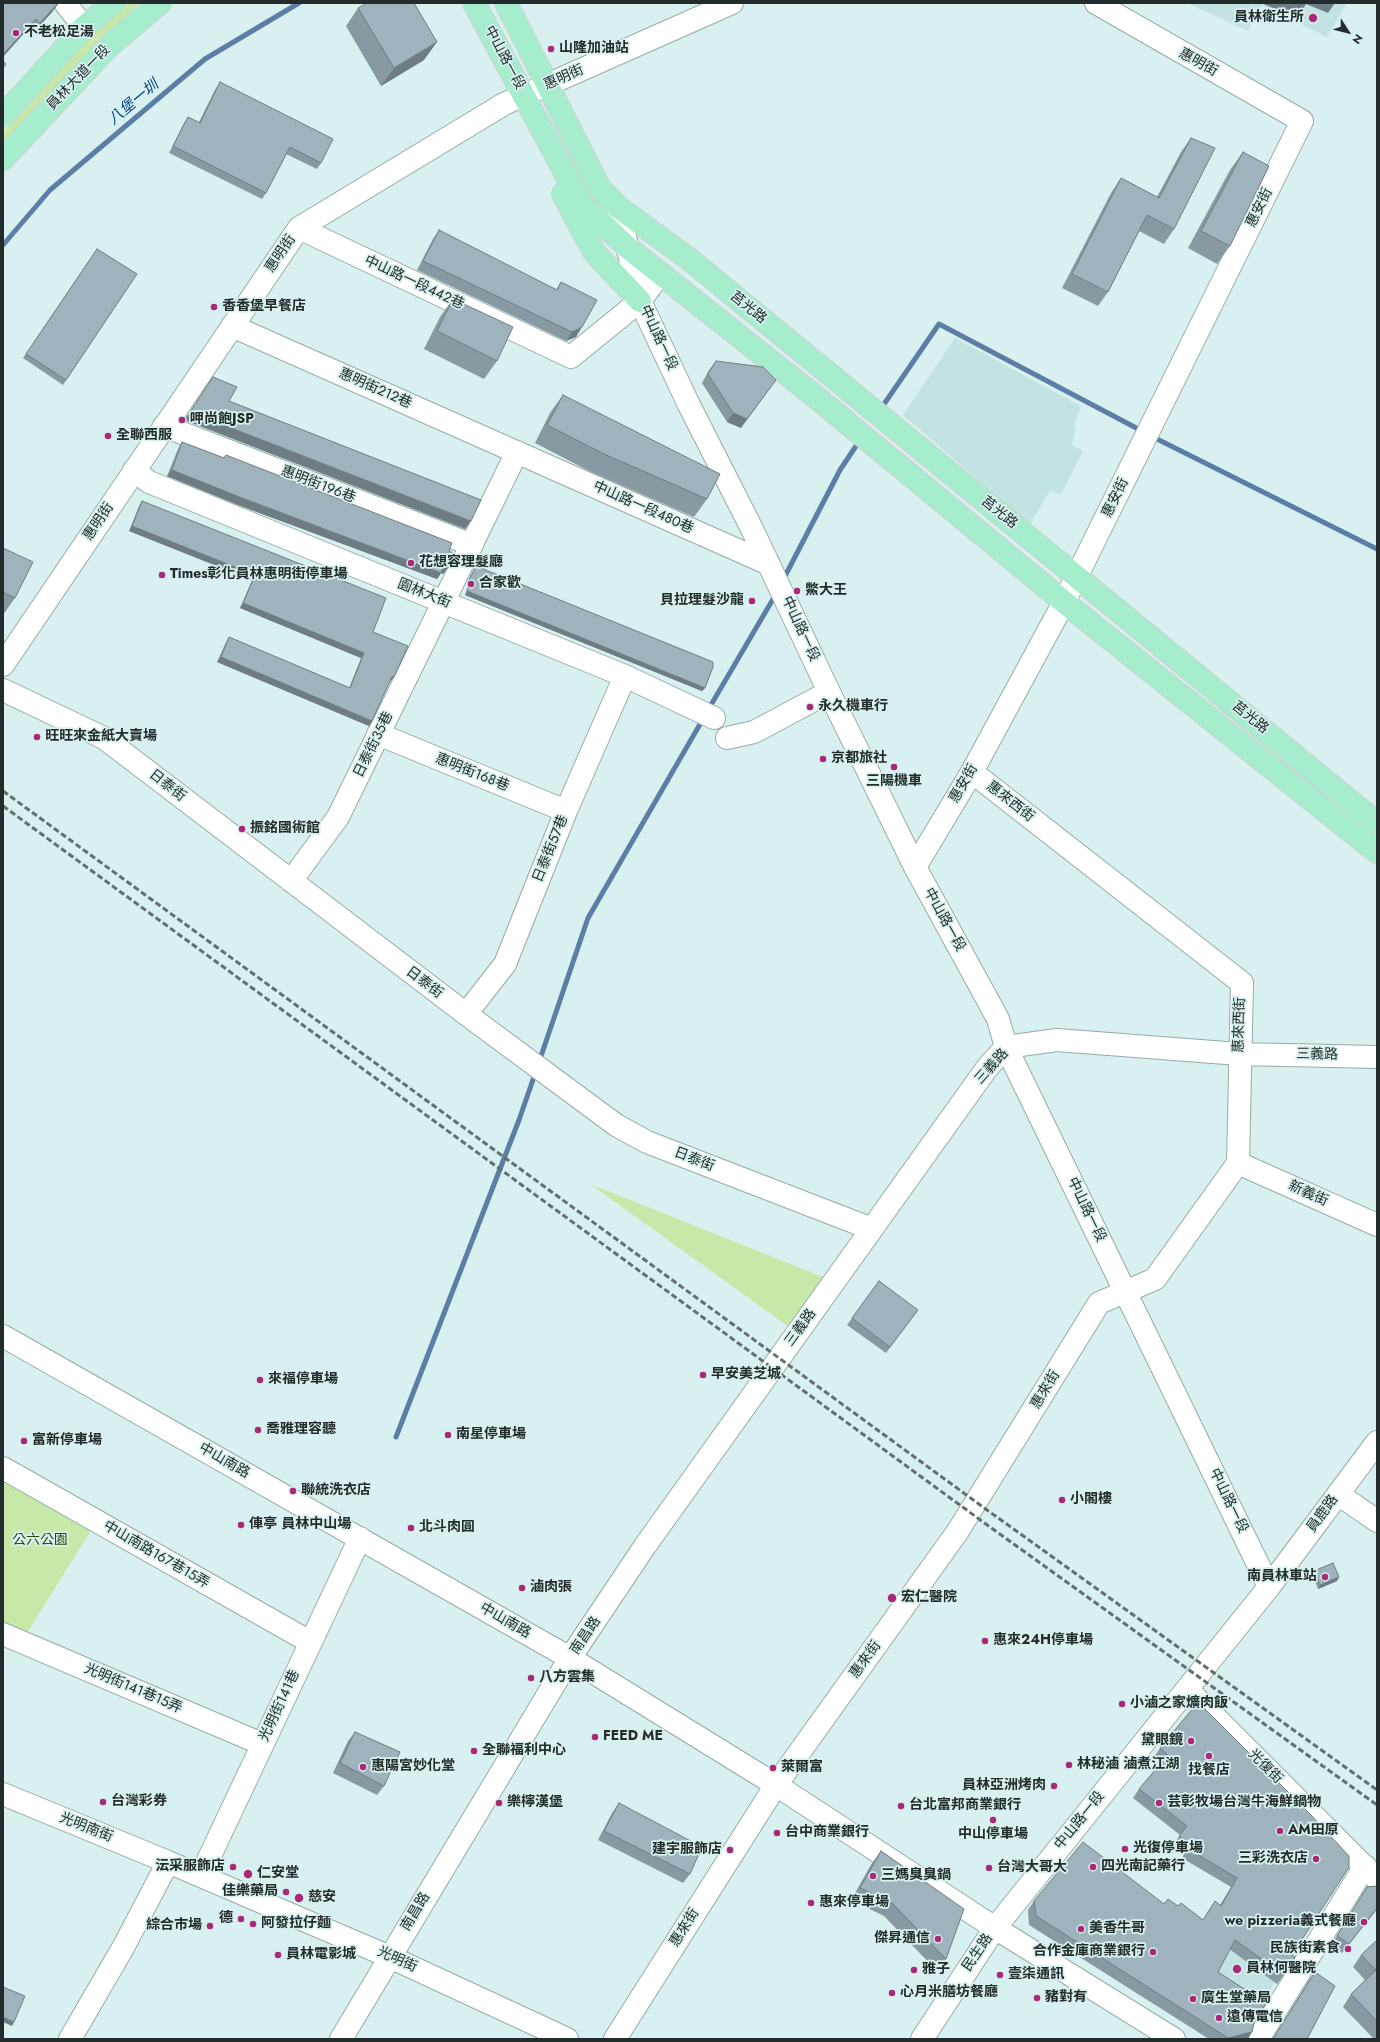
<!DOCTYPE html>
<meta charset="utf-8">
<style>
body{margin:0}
#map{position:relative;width:1380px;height:2042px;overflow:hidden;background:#d8f0ef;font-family:Jost,sans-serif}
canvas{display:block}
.frame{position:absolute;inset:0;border:4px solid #232c2c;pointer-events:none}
.north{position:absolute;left:1328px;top:12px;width:40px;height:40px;-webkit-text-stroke:3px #d8f0ef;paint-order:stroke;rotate:126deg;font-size:11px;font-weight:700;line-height:16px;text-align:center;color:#232c2c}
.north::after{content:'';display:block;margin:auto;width:14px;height:18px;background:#232c2c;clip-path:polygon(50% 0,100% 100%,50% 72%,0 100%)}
</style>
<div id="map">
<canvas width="1380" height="2042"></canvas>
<div class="frame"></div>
<div class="north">N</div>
</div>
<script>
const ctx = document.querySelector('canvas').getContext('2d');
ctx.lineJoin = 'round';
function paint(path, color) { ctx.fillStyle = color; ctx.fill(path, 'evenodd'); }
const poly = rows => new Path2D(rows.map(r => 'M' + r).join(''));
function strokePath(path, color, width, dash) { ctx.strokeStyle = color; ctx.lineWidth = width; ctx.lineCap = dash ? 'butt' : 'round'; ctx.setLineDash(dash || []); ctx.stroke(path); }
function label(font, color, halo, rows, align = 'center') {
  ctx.font = font + ' Jost,"Noto Sans TC",sans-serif'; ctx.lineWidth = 3.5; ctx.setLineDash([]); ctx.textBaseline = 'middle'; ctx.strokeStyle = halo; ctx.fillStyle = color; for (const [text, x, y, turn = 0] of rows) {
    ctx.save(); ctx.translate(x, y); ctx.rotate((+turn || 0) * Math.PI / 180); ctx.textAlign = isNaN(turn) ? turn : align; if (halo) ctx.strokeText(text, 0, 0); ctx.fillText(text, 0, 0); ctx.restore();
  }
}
paint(poly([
 [1187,3,1347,3,1327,37,1262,5,1248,31],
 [955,338,1081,406,1074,426,1076,429,1072,445,1083,451,1061,495,1050,490,1030,525,903,415],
 [1228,1949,1275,1982,1257,2011,1212,1981]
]), '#c2e3e1');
paint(poly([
 [127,3,140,3,75,65,3,144,3,132,99,28],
 [590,1184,828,1279,792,1329],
 [3,1479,93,1527,27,1633,3,1623]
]), '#c6e9aa');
strokePath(poly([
 [3,245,50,190,205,59,299,3],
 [880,410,939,324,1142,431],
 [1151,436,1377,549],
 [783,580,840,470,860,440],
 [708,710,776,594],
 [539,1062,588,918,703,719],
 [396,1437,519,1120,536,1071]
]), '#5c7ea6', 5);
const minor = poly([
 [65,3,84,27],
 [618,207,640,301,688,403,753,531,829,692,915,867,998,1019,1006,1047,1269,1587],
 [299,228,571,357,640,301,660,274],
 [232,326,769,564],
 [164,426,472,545],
 [134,470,149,482,625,676,714,718],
 [3,665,299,228,504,104,732,3],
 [3,690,104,738,466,1014,616,1125,647,1142,872,1229],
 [378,734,566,811],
 [727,738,754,732,829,692],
 [915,867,972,772,1064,602,1302,121,1096,3],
 [291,881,338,817,517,452],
 [466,1014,505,964,566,811,625,676],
 [1238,1163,1377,1225],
 [3,1336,570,1658,776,1785,995,1928,1174,2039],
 [3,1468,310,1642],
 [1338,1494,1377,1521],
 [3,1634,262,1744],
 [1187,1689,1377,1879],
 [3,1794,168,1862],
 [201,1875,360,1538],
 [70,2039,124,1946,168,1862,390,1957,567,2039],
 [341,2039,570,1658,645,1546,987,1068,1006,1047,1057,1040,1239,1054,1377,1057],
 [615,2039,776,1785,958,1531,1099,1303,1155,1279,1238,1163,1242,983,972,772],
 [922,2039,995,1928,1269,1587,1377,1442],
 [1258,2039,1365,1866]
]);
const major = poly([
 [474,3,582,204,628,248,817,398,1064,602,1377,852],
 [506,3,599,187,618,207,689,259,1377,823],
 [3,116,84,27,113,3],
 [3,159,109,46,160,3],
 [563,194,594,252,640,301]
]);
strokePath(minor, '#94abaa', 24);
strokePath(major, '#cfd1d1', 24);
strokePath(minor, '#fff', 22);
strokePath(major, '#a6edce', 22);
strokePath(poly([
 [3,791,987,1510,1377,1790],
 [3,806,979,1519,1377,1805]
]), '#627070', 3, [6, 3]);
paint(poly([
 [3,3,53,11,33,33],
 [358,8,424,60,381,86,346,26],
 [220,82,321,163,317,169,286,154,266,193,262,199,169,153,184,123,188,117,199,122,216,88],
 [1191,138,1174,229,1164,244,1139,231,1108,292,1098,306,1062,288,1111,193,1121,178,1157,197,1181,152],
 [1243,152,1230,246,1217,264,1188,248,1230,170],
 [439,230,556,290,561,282,576,337,566,341,417,270,433,239],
 [97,249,137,274,63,385,23,358],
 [453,299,497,361,484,379,424,349,440,317],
 [716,361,741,428,727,422,702,383,709,370],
 [563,395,707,499,694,517,591,472,535,443,550,413],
 [182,442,224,458,226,455,449,551,443,574,441,573,437,579,238,505,167,476,178,449],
 [142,501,373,632,390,682,389,681,372,721,369,726,217,662,226,642,229,637,349,688,361,658,240,608,252,580,129,531,139,506],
 [3,548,15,598,3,615],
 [476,566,705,688,702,691,465,595,469,584,467,583,474,569],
 [879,1281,918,1310,886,1353,847,1325],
 [1314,1571,1339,1577,1337,1581,1318,1589,1312,1574],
 [1194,1707,1292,1955,1284,1975,1277,1984,1229,1949,1218,1972,1254,2023,1248,2039,1209,2039,1029,1925,1028,1910,1034,1901,1164,1904,1178,1906,1203,1920,1220,1905,1231,1887,1182,1858,1185,1853,1173,1845,1180,1835,1133,1798,1139,1789,1161,1763,1154,1757,1160,1748],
 [355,1732,384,1786,377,1795,333,1773,348,1741],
 [619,1803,690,1874,683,1883,598,1840,612,1813],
 [881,1851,946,1959,937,1971,884,1916,851,1900,872,1863],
 [1377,1886,1377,1909,1342,1953,1331,1945,1361,1897,1367,1887],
 [1377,1940,1377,2039,1374,2039,1343,2007,1351,1994,1365,1980,1353,1967,1361,1955],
 [1315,1972,1307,2039,1273,2039,1309,1980]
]), '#889aa1');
paint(poly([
 [58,3,59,3,53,11,33,33,40,23],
 [1261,3,1335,3,1328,13,1306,4,1297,18],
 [36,19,28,29,3,57,3,54],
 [437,42,424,60,381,86,394,68],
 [582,327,576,337,566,341,572,332],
 [776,380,741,428,727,422,733,413],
 [190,412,471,521,465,529,184,420],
 [172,470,444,566,448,568,443,574,441,573,437,579,238,505,167,476],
 [132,526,255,575,252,580,129,531],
 [469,580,471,581,469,584,467,583],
 [467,591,705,688,702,691,465,595],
 [243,603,364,653,361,658,240,608],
 [221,657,372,721,369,726,217,662],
 [392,676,394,677,390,682,388,681],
 [1339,1577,1337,1581,1318,1589,1320,1585],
 [1377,1908,1377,1909,1342,1953],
 [3,2017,14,2022,12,2026,3,2022],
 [1252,2032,1248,2039,1227,2039,1228,2038]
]), '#6f7d83');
const building = poly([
 [3,3,58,3,40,23,36,19,3,54,3,3],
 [367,3,414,3,437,42,394,68,358,8,367,3],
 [3,61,6,64,3,68,3,61],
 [220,82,333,139,321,163,290,147,266,193,173,146,188,117,200,123,220,82],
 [1191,138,1215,148,1174,229,1147,215,1108,292,1072,274,1121,178,1159,198,1191,138],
 [1243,152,1269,166,1230,246,1201,231,1243,152],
 [439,230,557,290,561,282,597,300,582,327,572,332,423,261,439,230],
 [97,249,137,274,66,380,26,354,97,249],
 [453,299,513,327,497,361,437,331,453,299],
 [716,361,763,367,776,380,747,419,733,413,708,374,716,361],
 [213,377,237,387,229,401,481,500,471,521,190,412,213,377],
 [563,395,720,474,707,499,604,454,547,425,563,395],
 [182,442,224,458,226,455,452,543,449,551,455,554,448,568,444,566,441,573,242,498,172,470,182,442],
 [142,501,386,598,373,632,408,646,394,677,392,676,372,721,221,657,229,637,350,688,364,653,243,603,255,575,132,526,142,501],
 [3,548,33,562,15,598,3,592,3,548],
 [476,566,713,662,713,667,705,688,467,591,471,581,469,580,476,566],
 [879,1281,918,1310,890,1347,852,1318,879,1281],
 [1333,1563,1339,1577,1320,1585,1314,1571,1333,1563],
 [1194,1707,1204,1708,1310,1814,1349,1856,1349,1867,1292,1955,1295,1957,1284,1975,1235,1940,1218,1972,1266,2003,1254,2023,1252,2032,1228,2038,1036,1916,1034,1901,1083,1842,1164,1904,1168,1899,1178,1906,1181,1903,1203,1920,1215,1901,1221,1906,1237,1878,1188,1849,1191,1844,1179,1836,1187,1826,1139,1789,1168,1755,1160,1748,1194,1707],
 [355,1732,400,1752,384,1786,340,1763,355,1732],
 [619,1803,702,1847,690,1874,604,1831,619,1803],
 [881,1851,964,1909,946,1959,892,1903,860,1888,881,1851],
 [1377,1886,1377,1908,1349,1944,1337,1936,1367,1887,1377,1886],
 [1377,1940,1377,2021,1351,1994,1376,1970,1361,1955,1377,1940],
 [1315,1972,1335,1986,1307,2039,1273,2039,1315,1972],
 [3,1987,25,1996,14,2022,3,2017,3,1987]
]);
paint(building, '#9eb3bb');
strokePath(building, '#6f7d83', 1);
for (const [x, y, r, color] of [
 [1313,18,5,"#a92977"],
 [16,33,4,"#a92977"],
 [551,49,4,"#a92977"],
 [214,307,4,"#a92977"],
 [182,420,4,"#a92977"],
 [108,436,4,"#a92977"],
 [411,563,4,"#a92977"],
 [162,575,4,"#a92977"],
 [471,584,4,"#a92977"],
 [797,591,4,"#a92977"],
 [752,601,4,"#a92977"],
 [810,707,4,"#a92977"],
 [37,737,4,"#a92977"],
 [823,759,4,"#a92977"],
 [894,767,4,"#a92977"],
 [242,829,4,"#a92977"],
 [703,1375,4,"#a92977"],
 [260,1380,4,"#a92977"],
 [258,1430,4,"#a92977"],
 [448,1435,4,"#a92977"],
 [24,1441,4,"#a92977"],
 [293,1491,4,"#a92977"],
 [1062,1500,4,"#a92977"],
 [241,1525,4,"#a92977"],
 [411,1528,4,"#a92977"],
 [1325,1577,4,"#a92977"],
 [522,1588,4,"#a92977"],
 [892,1598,5,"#a92977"],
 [985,1641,4,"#a92977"],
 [531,1678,4,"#a92977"],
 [1122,1704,4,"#a92977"],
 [595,1737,4,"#a92977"],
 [1191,1741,4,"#a92977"],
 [474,1751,4,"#a92977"],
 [1209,1756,4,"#a92977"],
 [1069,1765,4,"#a92977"],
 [363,1767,4,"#a92977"],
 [773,1768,4,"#a92977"],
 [1054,1786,4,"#a92977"],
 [103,1802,4,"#a92977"],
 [499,1803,4,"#a92977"],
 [1159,1803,4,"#a92977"],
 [901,1806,4,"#a92977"],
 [993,1820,4,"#a92977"],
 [1280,1831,4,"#a92977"],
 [777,1833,4,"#a92977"],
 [1125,1849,4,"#a92977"],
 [730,1850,4,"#a92977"],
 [1316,1859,4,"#a92977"],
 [233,1867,4,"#a92977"],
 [1093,1867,4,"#a92977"],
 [989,1868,4,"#a92977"],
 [248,1874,5,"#a92977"],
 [873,1876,4,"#a92977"],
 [286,1892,4,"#a92977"],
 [299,1898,5,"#a92977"],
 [811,1903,4,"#a92977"],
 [241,1919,4,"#a92977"],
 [1364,1922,4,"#a92977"],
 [253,1924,4,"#a92977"],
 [210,1926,4,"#a92977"],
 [1081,1929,4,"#a92977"],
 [938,1939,4,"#a92977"],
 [1348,1949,4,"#a92977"],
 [1153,1952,4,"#a92977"],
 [278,1955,4,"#a92977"],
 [1237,1969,5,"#a92977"],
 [914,1970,4,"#a92977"],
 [1000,1975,4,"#a92977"],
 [892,1993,4,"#a92977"],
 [1037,1998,4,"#a92977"],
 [1193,1999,4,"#a92977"],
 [1219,2018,4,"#a92977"]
]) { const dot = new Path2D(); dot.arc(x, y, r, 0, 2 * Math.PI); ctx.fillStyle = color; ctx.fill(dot); strokePath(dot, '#d8f0ef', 1.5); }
label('bold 14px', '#232c2c', '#d8f0ef', [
 ["員林衛生所",1304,18,"right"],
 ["不老松足湯",24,33],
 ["山隆加油站",559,49],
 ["香香堡早餐店",222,307],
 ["呷尚飽JSP",190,420],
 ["全聯西服",116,436],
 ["花想容理髮廳",419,563],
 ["Times彰化員林惠明街停車場",170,575],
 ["合家歡",479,584],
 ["鱉大王",805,591],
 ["貝拉理髮沙龍",744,601,"right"],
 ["永久機車行",818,707],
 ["旺旺來金紙大賣場",45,737],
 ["京都旅社",831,759],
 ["三陽機車",894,782,"center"],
 ["振銘國術館",250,829],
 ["早安美芝城",711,1375],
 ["來福停車場",268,1380],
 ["喬雅理容聽",266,1430],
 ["南星停車場",456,1435],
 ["富新停車場",32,1441],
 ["聯統洗衣店",301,1491],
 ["小閣樓",1070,1500],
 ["俥亭 員林中山場",249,1525],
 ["北斗肉圓",419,1528],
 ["南員林車站",1317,1577,"right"],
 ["滷肉張",530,1588],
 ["宏仁醫院",901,1598],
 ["惠來24H停車場",993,1641],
 ["八方雲集",539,1678],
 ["小滷之家爌肉飯",1130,1704],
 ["FEED ME",603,1737],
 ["黛眼鏡",1183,1741,"right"],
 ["全聯福利中心",482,1751],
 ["林秘滷 滷煮江湖",1077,1765],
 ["惠陽宮妙化堂",371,1767],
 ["萊爾富",781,1768],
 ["找餐店",1209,1771,"center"],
 ["員林亞洲烤肉",1046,1786,"right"],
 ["台灣彩券",111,1802],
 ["樂檸漢堡",507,1803],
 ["芸彰牧場台灣牛海鮮鍋物",1167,1803],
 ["台北富邦商業銀行",909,1806],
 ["AM田原",1288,1831],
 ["台中商業銀行",785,1833],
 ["中山停車場",993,1835,"center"],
 ["光復停車場",1133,1849],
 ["建宇服飾店",722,1850,"right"],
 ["三彩洗衣店",1308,1859,"right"],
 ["沄采服飾店",225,1867,"right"],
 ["四光南記藥行",1101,1867],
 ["台灣大哥大",997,1868],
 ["仁安堂",257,1874],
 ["三媽臭臭鍋",881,1876],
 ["佳樂藥局",278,1892,"right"],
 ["慈安",308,1898],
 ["惠來停車場",819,1903],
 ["德",233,1919,"right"],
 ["we pizzeria義式餐廳",1356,1922,"right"],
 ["阿發拉仔麵",261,1924],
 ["綜合市場",202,1926,"right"],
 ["美香牛哥",1089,1929],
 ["傑昇通信",930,1939,"right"],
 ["民族街素食",1340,1949,"right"],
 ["合作金庫商業銀行",1145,1952,"right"],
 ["員林電影城",286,1955],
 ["員林何醫院",1246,1969],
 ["雅子",922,1970],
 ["壹柒通訊",1008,1975],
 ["心月米膳坊餐廳",900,1993],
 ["豬對有",1045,1998],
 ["廣生堂藥局",1201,1999],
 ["遠傳電信",1227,2018]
], 'left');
label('14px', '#232c2c', '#d8f0ef', [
 ["中山路一段",504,58,62],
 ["惠明街",1198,63,29],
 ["員林大道一段",79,78,-46],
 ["惠明街",564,78,-24],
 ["惠安街",1260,208,-64],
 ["惠明街",281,254,-56],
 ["中山路一段442巷",414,283,25],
 ["莒光路",748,308,39],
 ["中山路一段",658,338,65],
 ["惠明街212巷",375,389,24],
 ["惠明街196巷",318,485,21],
 ["惠安街",1116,498,-64],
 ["中山路一段480巷",643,508,24],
 ["莒光路",999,513,39],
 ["惠明街",99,522,-56],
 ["園林大街",424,594,22],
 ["中山路一段",800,629,65],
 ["莒光路",1250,718,39],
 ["日泰街35巷",374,745,-64],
 ["惠明街168巷",472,773,22],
 ["惠安街",964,784,-60],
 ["日泰街",167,786,38],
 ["惠來西街",1010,802,38],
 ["日泰街57巷",551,849,-68],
 ["中山路一段",944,920,61],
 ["日泰街",424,983,37],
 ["惠來西街",1240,1025,-88],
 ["三義路",1317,1055,1],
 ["三義路",992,1067,-48],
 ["日泰街",694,1160,21],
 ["新義街",1308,1194,24],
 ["中山路一段",1086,1210,64],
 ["三義路",801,1328,-54],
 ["惠來街",1046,1390,-59],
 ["中山南路",224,1461,30],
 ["中山路一段",1228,1501,64],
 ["員鹿路",1323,1514,-54],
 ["中山南路167巷15弄",156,1555,30],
 ["中山南路",505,1621,30],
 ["南昌路",586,1636,-56],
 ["惠來街",866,1660,-54],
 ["光明街141巷15弄",133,1689,23],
 ["光明街141巷",280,1706,-65],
 ["光復街",1265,1767,45],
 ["中山路一段",1080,1821,-51],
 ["光明南街",86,1828,22],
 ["南昌路",416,1912,-59],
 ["惠來街",685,1928,-58],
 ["民生路",978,1953,-56],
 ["光明街",397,1960,24]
]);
label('14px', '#294900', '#d8f0ef', [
 ["公六公園",40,1541]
]);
label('italic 15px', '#004287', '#d8f0ef', [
 ["八堡一圳",134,103,-40]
]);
</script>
